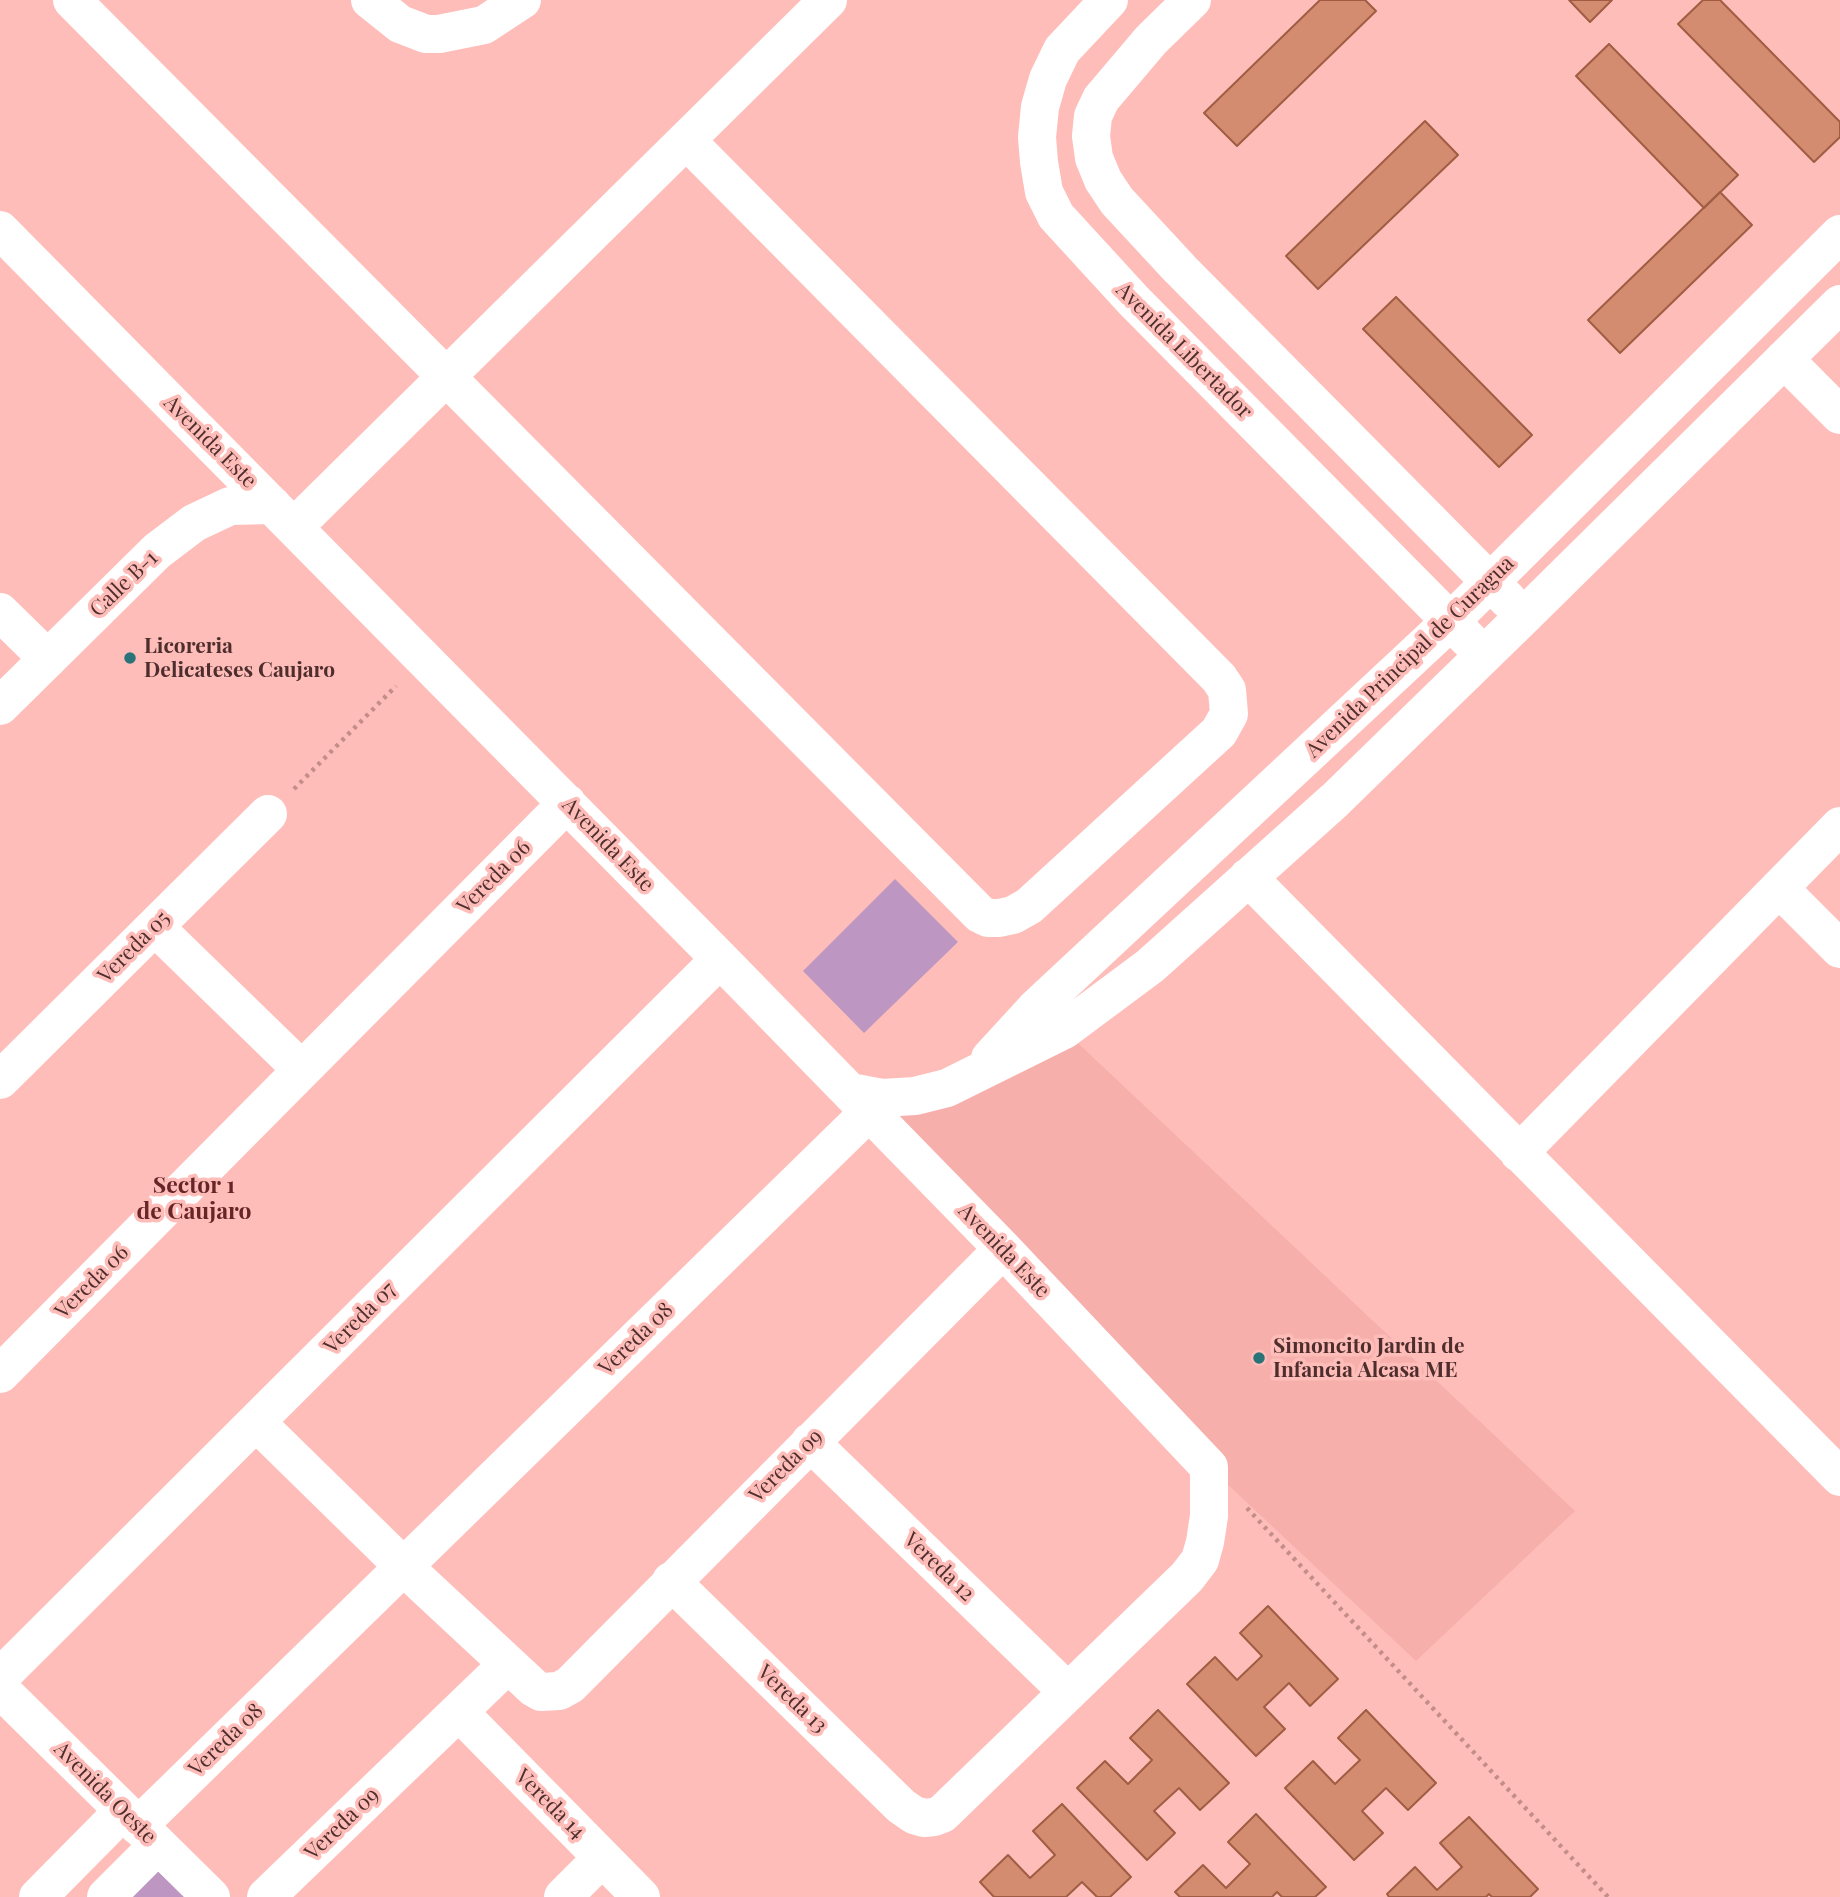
<!DOCTYPE html>
<style>
body{margin:0}
canvas{display:block;background:#febdb9}
</style>
<canvas width="1840" height="1897"></canvas>
<script>
const ctx = document.querySelector('canvas').getContext('2d');
ctx.lineJoin = 'round';
function paint(path, color) { ctx.fillStyle = color; ctx.fill(path, 'evenodd'); }
const poly = rows => new Path2D(rows.map(r => 'M' + r).join(''));
function strokePath(path, color, width, dash) { ctx.strokeStyle = color; ctx.lineWidth = width; ctx.lineCap = dash ? 'butt' : 'round'; ctx.setLineDash(dash || []); ctx.stroke(path); }
function label(font, color, halo, rows, align = 'center') {
  ctx.font = font + ' "Playfair Display",serif'; ctx.lineWidth = 7; ctx.setLineDash([]); ctx.textBaseline = 'middle'; ctx.strokeStyle = halo; ctx.fillStyle = color; for (const [text, x, y, turn = 0] of rows) {
    ctx.save(); ctx.translate(x, y); ctx.rotate((+turn || 0) * Math.PI / 180); ctx.textAlign = isNaN(turn) ? turn : align; if (halo) ctx.strokeText(text, 0, 0); ctx.fillText(text, 0, 0); ctx.restore();
  }
}
paint(poly([
 [1064,1030,1575,1511,1416,1661,1209,1467,882,1098]
]), '#f7afac');
paint(poly([
 [895,879,958,942,864,1033,803,971],
 [158,1845,211,1897,106,1897]
]), '#bd97c2');
const building = poly([
 [1320,0,1365,0,1376,11,1237,146,1204,113,1320,0],
 [1569,0,1612,0,1590,22,1569,0],
 [1703,0,1720,0,1840,122,1840,137,1814,162,1678,24,1703,0],
 [1609,44,1738,175,1704,208,1576,76,1609,44],
 [1425,121,1458,155,1318,289,1286,256,1425,121],
 [1720,192,1752,225,1620,353,1588,320,1720,192],
 [1396,297,1532,435,1499,467,1363,329,1396,297],
 [1268,1606,1338,1679,1310,1706,1289,1683,1264,1707,1285,1729,1256,1756,1187,1684,1215,1657,1237,1680,1262,1656,1240,1633,1268,1606],
 [1158,1710,1229,1783,1200,1810,1179,1788,1154,1811,1175,1833,1147,1860,1077,1788,1105,1761,1128,1784,1152,1760,1130,1738,1158,1710],
 [1366,1710,1436,1783,1408,1810,1386,1788,1362,1811,1383,1833,1354,1860,1285,1788,1313,1761,1335,1784,1360,1760,1338,1738,1366,1710],
 [1062,1804,1131,1877,1110,1897,1097,1897,1082,1882,1066,1897,994,1897,980,1882,1008,1855,1030,1878,1055,1855,1033,1831,1062,1804],
 [1256,1814,1326,1887,1315,1897,1282,1897,1277,1892,1272,1897,1180,1897,1175,1892,1203,1865,1226,1888,1250,1864,1228,1842,1256,1814],
 [1469,1817,1538,1889,1530,1897,1492,1897,1489,1894,1486,1897,1389,1897,1387,1894,1415,1867,1437,1890,1462,1867,1440,1843,1469,1817]
]);
paint(building, '#d38c70');
strokePath(building, '#a05d43', 2);
strokePath(poly([
 [294,789,396,686],
 [1247,1508,1608,1897]
]), '#c38d8a', 4.5, [3.5, 5]);
strokePath(poly([
 [72,0,980,914,988,918,999,918,1013,915,1029,906,1219,732,1229,714,1227,690,1219,678,686,140],
 [370,0,400,24,426,34,439,34,484,25,522,0],
 [1109,0,1062,50,1048,79,1040,107,1037,137,1039,162,1044,192,1056,216,1133,300,1469,640],
 [1192,0,1151,40,1101,99,1093,116,1091,136,1094,158,1103,180,1117,201,1180,269,1508,600],
 [0,230,720,959,1003,1249,1209,1467,1209,1516,1205,1542,1200,1560,1187,1577,942,1814,934,1817,924,1818,914,1815,901,1806,671,1581],
 [1784,359,1840,415],
 [294,527,828,0],
 [0,612,48,659],
 [0,706,157,551,194,523,230,506,272,505],
 [1248,877,1840,1477],
 [1779,888,1840,949],
 [155,927,302,1070],
 [990,1058,1035,1009,1451,621,1840,234],
 [0,1080,268,814],
 [850,1092,882,1098,915,1096,947,1088,1064,1030,1150,966,1335,800,1524,616,1840,304],
 [1519,1153,1840,826],
 [0,1374,567,803],
 [256,1422,404,1567,534,1688,541,1692,559,1691,570,1685,1003,1249],
 [810,1442,1068,1692],
 [0,1677,720,959],
 [0,1689,211,1897],
 [459,1712,641,1897],
 [138,1826,869,1112],
 [38,1897,123,1811],
 [106,1897,158,1845],
 [266,1897,508,1664],
 [563,1897,602,1858]
]), '#fff', 38);
for (const [x, y, r, color] of [
 [130,658,7,"#2a7479"],
 [1259,1358,7,"#2a7479"]
]) { const dot = new Path2D(); dot.arc(x, y, r, 0, 2 * Math.PI); ctx.fillStyle = color; ctx.fill(dot); strokePath(dot, '#febdb9', 2.5); }
label('21px', '#4e2e2d', '#febdb9', [
 ["Avenida Libertador",1184,351,45],
 ["Avenida Este",210,442,45],
 ["Calle B-1",124,584,-44],
 ["Avenida Principal de Curagua",1410,657,-44],
 ["Avenida Este",608,845,46],
 ["Vereda 06",494,877,-45],
 ["Vereda 05",134,947,-45],
 ["Avenida Este",1004,1251,46],
 ["Vereda 06",92,1282,-45],
 ["Vereda 07",360,1318,-45],
 ["Vereda 08",636,1339,-44],
 ["Vereda 09",786,1466,-45],
 ["Vereda 12",939,1567,44],
 ["Vereda 13",792,1699,44],
 ["Vereda 08",226,1740,-44],
 ["Avenida Oeste",105,1793,45],
 ["Vereda 14",550,1804,45],
 ["Vereda 09",342,1824,-44]
]);
label('bold 21px', '#4e2e2d', '#febdb9', [
 ["Licoreria",144,646],
 ["Delicateses Caujaro",144,670],
 ["Simoncito Jardin de",1273,1346],
 ["Infancia Alcasa ME",1273,1370]
], 'left');
label('bold 23px', '#682527', '#febdb9', [
 ["Sector 1",194,1186],
 ["de Caujaro",194,1212]
]);
</script>
